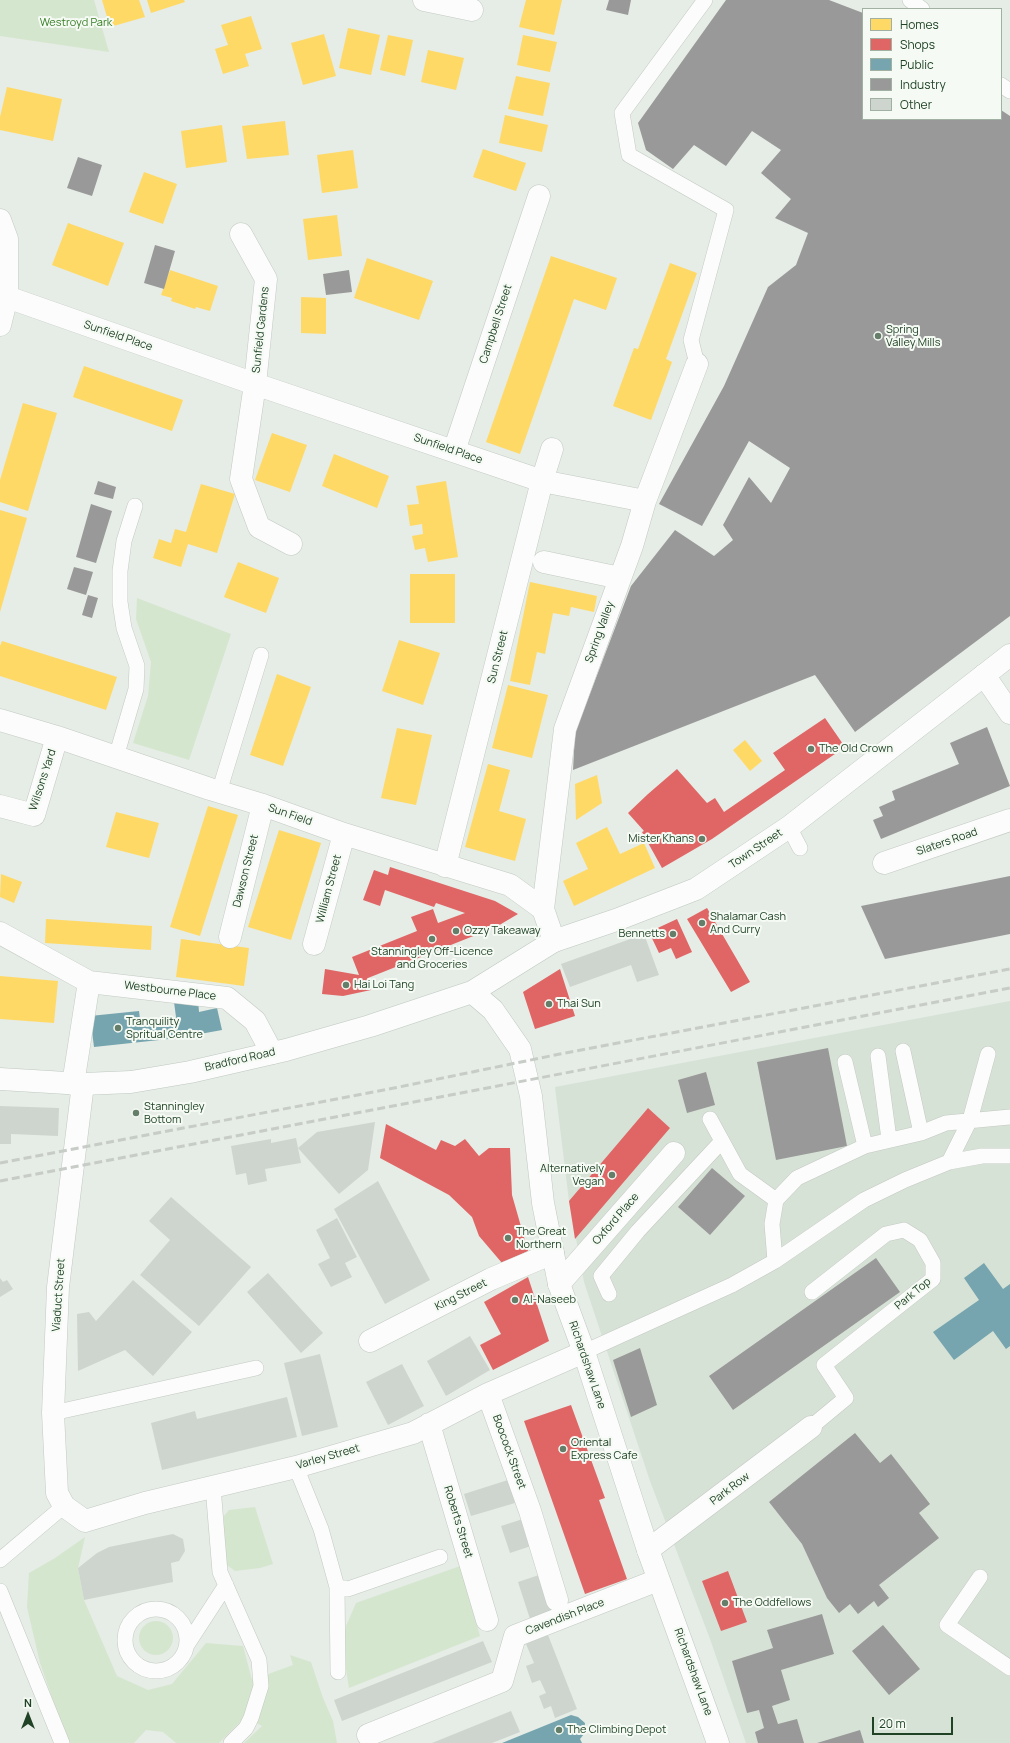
<!DOCTYPE html>
<style>
body{margin:0}
#map{position:relative;width:1010px;height:1743px;overflow:hidden;background:#e6ece6;font-family:Manrope,sans-serif}
canvas{display:block}
.legend{position:absolute;left:862px;top:8px;width:140px;height:112px;box-sizing:border-box;background:#f5faf4;border:1px solid #a0b1a1;margin:0;padding:5px 7px;list-style:none;font-size:12px;color:#204325}
.legend li{display:flex;align-items:center;gap:8px;height:20px}
.legend b{width:20px;border:1px solid #a0b1a1}
.north{position:absolute;left:8px;top:1695px;width:40px;height:40px;-webkit-text-stroke:3px #f5faf4;paint-order:stroke;rotate:0deg;font-size:11px;font-weight:700;line-height:16px;text-align:center;color:#204325}
.north::after{content:'';display:block;margin:auto;width:14px;height:18px;background:#204325;clip-path:polygon(50% 0,100% 100%,50% 72%,0 100%)}
.scale{position:absolute;left:872px;top:1717px;width:81px;height:18px;box-sizing:border-box;border:2px solid #204325;border-top:0;padding-left:5px;font-size:12px;line-height:14px;white-space:nowrap;color:#204325;-webkit-text-stroke:3px #f5faf4;paint-order:stroke}
</style>
<div id="map">
<canvas width="1010" height="1743"></canvas>
<ul class="legend">
<li><b style="height:11px;background:#ffd966"></b>Homes</li>
<li><b style="height:11px;background:#e06666"></b>Shops</li>
<li><b style="height:11px;background:#76a5af"></b>Public</li>
<li><b style="height:11px;background:#999"></b>Industry</li>
<li><b style="height:11px;background:#ced5cf"></b>Other</li>
</ul>
<div class="north">N</div>
<div class="scale">20 m</div>
</div>
<script>
const ctx = document.querySelector('canvas').getContext('2d');
ctx.lineJoin = 'round';
function paint(path, color) { ctx.fillStyle = color; ctx.fill(path, 'evenodd'); }
const poly = rows => new Path2D(rows.map(r => 'M' + r).join(''));
function strokePath(path, color, width, dash) { ctx.strokeStyle = color; ctx.lineWidth = width; ctx.lineCap = dash ? 'butt' : 'round'; ctx.setLineDash(dash || []); ctx.stroke(path); }
function label(font, color, halo, rows, align = 'center') {
  ctx.font = font + ' Manrope,sans-serif'; ctx.lineWidth = 4; ctx.setLineDash([]); ctx.textBaseline = 'middle'; ctx.strokeStyle = halo; ctx.fillStyle = color; for (const [text, x, y, turn = 0] of rows) {
    ctx.save(); ctx.translate(x, y); ctx.rotate((+turn || 0) * Math.PI / 180); ctx.textAlign = isNaN(turn) ? turn : align; if (halo) ctx.strokeText(text, 0, 0); ctx.fillText(text, 0, 0); ctx.restore();
  }
}
paint(poly([
 [1010,1001,1010,1743,746,1743,710,1639,650,1481,584,1282,569,1201,555,1087]
]), '#d7e2d6');
paint(poly([
 [0,0,94,0,109,52,0,36],
 [137,598,231,634,189,760,133,743,148,696,151,662,136,619],
 [255,1507,273,1564,260,1568,235,1571,223,1562,224,1516,229,1510],
 [85,1537,78,1568,84,1600,117,1676,148,1690,172,1684,206,1643,243,1646,252,1680,293,1665,290,1655,311,1662,323,1698,333,1721,337,1743,244,1743,262,1726,245,1717,219,1743,176,1743,163,1732,146,1730,134,1743,68,1743,40,1663,27,1607,29,1573,55,1558],
 [460,1566,480,1636,349,1688,342,1645,346,1626,356,1603],
 '139 1638a17 17 0 1 1 34 0a17 17 0 1 1-34 0Z'
]), '#d5e6ce');
paint(poly([
 [102,0,139,0,145,17,110,27],
 [147,0,184,0,185,2,151,13],
 [526,0,562,0,554,35,519,27],
 [251,16,262,49,245,54,249,66,223,74,215,49,228,45,221,25],
 [348,28,380,35,371,75,339,68],
 [324,34,336,76,303,85,291,43],
 [388,35,413,40,405,76,380,70],
 [523,35,557,42,550,72,517,65],
 [428,50,464,58,456,90,421,82],
 [516,76,550,83,543,116,508,109],
 [7,87,62,99,53,141,0,130,0,117],
 [505,115,548,125,542,152,499,143],
 [285,121,289,155,247,159,242,126],
 [222,125,227,162,186,168,181,131],
 [483,149,526,163,516,191,473,177],
 [353,150,358,188,322,193,317,155],
 [144,172,177,184,163,224,129,212],
 [337,215,342,256,308,260,303,219],
 [68,223,124,243,108,286,52,265],
 [551,256,617,278,606,310,574,299,520,454,486,442],
 [367,258,433,281,419,320,354,298],
 [670,263,697,273,666,359,672,362,651,420,613,406,634,348,638,349],
 [170,270,218,286,210,311,196,307,195,309,171,301,172,298,161,295],
 [301,297,326,298,326,334,301,333],
 [84,366,183,400,172,431,73,397],
 [23,403,57,413,28,511,0,502,0,480],
 [272,433,307,445,290,492,255,480],
 [334,454,389,476,377,508,322,486],
 [446,481,458,557,428,562,425,548,415,550,412,536,423,534,422,524,410,526,407,505,419,504,416,486],
 [201,484,235,494,217,553,188,544,181,567,153,558,159,539,171,543,175,529,186,532],
 [0,510,27,518,0,612],
 [238,562,279,578,266,613,224,597],
 [410,574,455,574,455,623,410,623],
 [530,582,597,596,594,612,571,607,569,616,553,613,545,654,537,652,530,685,510,681],
 [399,640,440,653,423,705,382,691],
 [2,641,117,677,106,710,0,676,0,646],
 [277,674,311,687,283,766,250,755],
 [508,685,548,695,532,758,492,748],
 [397,728,432,735,416,805,381,798],
 [745,740,762,761,750,771,733,750],
 [488,764,510,770,499,811,526,819,515,861,465,847],
 [597,775,602,803,576,820,575,784],
 [208,806,238,815,200,936,170,927],
 [116,812,159,823,149,858,106,847],
 [607,827,620,854,644,843,655,868,574,906,563,881,588,869,576,843],
 [279,830,321,843,291,940,248,927],
 [1,874,22,882,14,903,0,897],
 [46,919,152,926,151,950,45,943],
 [181,939,249,948,244,986,176,977],
 [0,976,58,981,54,1023,0,1019]
]), '#ffd966');
paint(poly([
 [825,718,845,747,712,839,662,868,642,832,644,831,628,813,648,794,677,769,707,803,715,798,724,812,785,770,773,753],
 [390,867,495,901,518,914,496,927,368,978,371,990,343,996,322,994,325,969,359,975,352,957,417,931,411,917,433,909,438,923,465,913,436,903,434,907,385,890,380,906,363,900,374,870,388,875],
 [707,908,750,982,731,992,687,919],
 [677,919,692,952,676,959,671,948,659,953,649,932],
 [560,969,575,1016,535,1029,523,992],
 [648,1108,670,1128,575,1239,569,1201],
 [386,1124,436,1150,441,1140,455,1146,465,1139,479,1156,489,1148,510,1148,512,1195,528,1251,502,1263,479,1236,472,1217,449,1195,380,1158],
 [528,1277,549,1341,493,1370,480,1345,501,1334,484,1302],
 [571,1405,605,1498,599,1500,627,1579,585,1594,524,1421],
 [728,1571,747,1622,721,1631,702,1581]
]), '#e06666');
paint(poly([
 [198,999,199,1012,217,1008,222,1030,178,1038,94,1047,90,1016,139,1011,140,1019,176,1017,174,1002],
 [984,1263,1003,1289,1010,1284,1010,1346,1006,1349,993,1331,954,1360,933,1332,979,1300,964,1278],
 [571,1715,578,1717,585,1723,584,1734,580,1739,582,1743,502,1743]
]), '#76a5af');
paint(poly([
 [609,0,631,0,628,15,606,10],
 [726,0,829,0,863,13,863,119,1001,119,1001,110,1010,116,1010,616,855,732,815,675,573,770,575,733,631,586,675,530,714,556,733,540,723,525,749,477,771,503,790,468,749,441,702,526,659,504,724,386,768,287,796,265,808,233,775,218,791,199,761,173,781,150,752,131,726,166,694,145,673,169,646,150,638,123],
 [78,157,102,165,92,196,67,188],
 [155,245,175,251,164,289,144,283],
 [349,270,352,292,326,295,323,274],
 [98,481,116,487,113,499,94,494],
 [91,504,112,511,96,563,76,557],
 [74,567,93,572,86,595,67,589],
 [88,595,98,598,92,618,82,615],
 [987,727,1010,786,881,839,873,820,883,816,879,807,895,800,892,791,959,764,950,743],
 [1010,876,1010,934,885,959,861,906],
 [828,1048,847,1146,776,1160,757,1062],
 [706,1072,715,1105,687,1113,678,1080],
 [712,1168,745,1196,710,1235,678,1207],
 [876,1258,900,1292,733,1410,709,1376],
 [640,1348,657,1405,631,1417,613,1360],
 [855,1433,880,1463,891,1454,930,1504,919,1513,939,1538,879,1585,889,1598,878,1607,874,1601,858,1614,850,1604,839,1613,827,1598,802,1544,769,1502],
 [822,1614,834,1654,781,1670,790,1700,772,1706,778,1724,797,1719,804,1743,758,1743,755,1732,764,1728,759,1710,747,1713,732,1661,773,1648,767,1630],
 [883,1625,920,1669,889,1695,852,1651],
 [860,1730,864,1743,817,1743]
]), '#999');
paint(poly([
 [644,934,659,975,637,982,631,965,570,987,561,964],
 [0,1106,59,1108,58,1136,11,1134,11,1144,0,1144],
 [375,1122,368,1170,339,1194,298,1148,317,1132],
 [296,1138,301,1163,265,1169,267,1181,248,1185,246,1173,236,1175,231,1146,271,1139,271,1143],
 [378,1181,430,1280,385,1304,334,1209],
 [171,1197,251,1267,199,1326,140,1275,170,1240,149,1221],
 [337,1218,357,1257,345,1263,352,1277,331,1287,318,1264,330,1258,316,1230],
 [268,1273,323,1333,301,1353,247,1292],
 [0,1278,3,1282,7,1280,13,1289,0,1297],
 [133,1280,192,1332,153,1376,125,1350,78,1371,77,1314,89,1312,96,1321],
 [470,1336,490,1370,446,1396,427,1361],
 [320,1354,338,1427,302,1436,284,1363],
 [402,1364,424,1406,388,1425,366,1382],
 [287,1397,297,1437,162,1470,151,1423,195,1411,197,1419],
 [508,1480,515,1503,471,1516,464,1494],
 [523,1519,531,1546,510,1553,501,1526],
 [173,1534,183,1539,185,1551,179,1561,171,1563,173,1582,84,1600,78,1568,97,1553,109,1547],
 [539,1575,553,1615,531,1622,518,1582],
 [548,1635,577,1709,555,1718,551,1706,544,1709,539,1696,546,1693,540,1680,532,1683,526,1666,534,1663,526,1644],
 [483,1641,492,1662,342,1721,334,1700],
 [511,1711,520,1732,492,1743,432,1743]
]), '#ced5cf');
const service = poly([
 [910,0,922,9],
 [1001,85,1010,91],
 [697,364,691,340,726,210,629,155,622,113,705,0],
 [116,757,136,689,137,666,124,628,120,602,120,571,124,541,135,506],
 [219,792,261,655],
 [789,827,800,848],
 [903,1051,921,1133],
 [878,1056,889,1139],
 [845,1062,865,1146],
 [710,1119,740,1174,776,1200],
 [949,1162,970,1120,988,1054],
 [775,1261,772,1224,776,1200,797,1178,865,1146,921,1133,946,1123,1010,1117],
 [609,1294,601,1276,638,1231,722,1141],
 [584,1352,732,1285,775,1261,864,1200,905,1180,949,1162,982,1156,1010,1156],
 [53,1413,256,1368],
 [811,1427,846,1398,824,1365,933,1279,933,1263,920,1240,904,1230,886,1234,812,1292],
 [296,1467,321,1529,337,1587,338,1672],
 [213,1487,220,1572,259,1660,261,1686,251,1718,246,1728,231,1743],
 [0,1560,64,1506],
 [980,1577,947,1625,1010,1668],
 [337,1587,348,1589,440,1557],
 [0,1591,62,1743],
 '125 1640a31 31 0 1 1 62 0a31 31 0 1 1-62 0Z',
 [187,1645,226,1585]
]);
const pedestrian = poly([
 [73,1084,89,982]
]);
const minor = poly([
 [424,0,472,10],
 [0,220,7,239,7,297],
 [241,234,266,279,255,384,241,479,259,527,291,544],
 [0,325,7,297,255,384,542,481,645,501],
 [454,451,539,196],
 [544,562,620,578],
 [984,675,1010,713],
 [0,720,57,737,210,789,263,805,344,834,510,885,543,909,554,941],
 [0,806,34,815,57,737],
 [884,863,1010,820],
 [445,866,542,481,552,449],
 [543,909,565,729,632,546,645,501,697,364],
 [0,933,89,982,227,998,255,1021,272,1053],
 [230,937,263,805],
 [314,944,344,834],
 [83,1084,58,1287,53,1413,57,1493,64,1506,85,1521,145,1503,296,1467,413,1433,488,1394,584,1352],
 [559,1284,674,1153],
 [370,1341,491,1279,553,1253],
 [488,1394,530,1511,557,1600],
 [429,1424,487,1620],
 [648,1550,811,1427],
 [368,1735,502,1681,515,1636,658,1580]
]);
const secondary = poly([
 [472,992,493,1010,520,1049,531,1096,543,1203,559,1284,584,1352,648,1550,718,1743],
 [0,1079,83,1084,131,1082,190,1072,286,1050,370,1026,472,992,554,941,616,920,696,889,789,827,1010,655]
]);
strokePath(service, '#c3c9c3', 16);
strokePath(pedestrian, '#c3c9c3', 23);
strokePath(minor, '#c3c9c3', 23);
strokePath(secondary, '#bfc8c1', 23);
strokePath(service, '#fbfcfb', 15);
strokePath(pedestrian, '#fbfcfb', 22);
strokePath(minor, '#fbfcfb', 22);
strokePath(secondary, '#fbfcfb', 22);
strokePath(poly([
 [0,1163,394,1088,560,1054,1010,969],
 [0,1181,1010,988]
]), '#c7ccc7', 3, [8, 4]);
for (const [x, y, r, color] of [
 [878,336,4,"#657e69"],
 [811,749,4,"#657e69"],
 [702,839,4,"#657e69"],
 [702,923,4,"#657e69"],
 [456,931,4,"#657e69"],
 [673,934,4,"#657e69"],
 [432,939,4,"#657e69"],
 [346,985,4,"#657e69"],
 [549,1004,4,"#657e69"],
 [118,1028,4,"#657e69"],
 [136,1113,4,"#657e69"],
 [612,1175,4,"#657e69"],
 [508,1238,4,"#657e69"],
 [515,1300,4,"#657e69"],
 [563,1449,4,"#657e69"],
 [725,1603,4,"#657e69"],
 [559,1730,4,"#657e69"]
]) { const dot = new Path2D(); dot.arc(x, y, r, 0, 2 * Math.PI); ctx.fillStyle = color; ctx.fill(dot); strokePath(dot, '#f5faf4', 1.5); }
label('11px', '#377f25', '#f5faf4', [
 ["Westroyd Park",76,23]
]);
label('11px', '#204325', '#f5faf4', [
 ["Campbell Street",496,324,-72],
 ["Sunfield Gardens",261,330,-84],
 ["Sunfield Place",118,336,19],
 ["Sunfield Place",448,449,19],
 ["Spring Valley",600,632,-70],
 ["Sun Street",498,657,-76],
 ["Wilsons Yard",43,780,-72],
 ["Sun Field",290,815,19],
 ["Slaters Road",947,842,-19],
 ["Town Street",756,849,-34],
 ["Dawson Street",246,871,-76],
 ["William Street",329,889,-75],
 ["Westbourne Place",170,991,7],
 ["Bradford Road",240,1060,-13],
 ["Oxford Place",616,1219,-49],
 ["Park Top",913,1294,-40],
 ["Viaduct Street",59,1295,-86],
 ["King Street",461,1295,-27],
 ["Richardshaw Lane",587,1365,71],
 ["Boocock Street",509,1452,70],
 ["Varley Street",328,1457,-16],
 ["Park Row",730,1489,-37],
 ["Roberts Street",458,1522,73],
 ["Cavendish Place",565,1617,-21],
 ["Richardshaw Lane",693,1672,70]
]);
label('11px', '#204325', '#f5faf4', [
 ["Spring",886,330],
 ["Valley Mills",886,343],
 ["The Old Crown",819,749],
 ["Mister Khans",694,839,"right"],
 ["Shalamar Cash",710,917],
 ["And Curry",710,930],
 ["Ozzy Takeaway",464,931],
 ["Bennetts",665,934,"right"],
 ["Stanningley Off-Licence",432,952,"center"],
 ["and Groceries",432,965,"center"],
 ["Hai Loi Tang",354,985],
 ["Thai Sun",557,1004],
 ["Tranquility",126,1022],
 ["Spritual Centre",126,1035],
 ["Stanningley",144,1107],
 ["Bottom",144,1120],
 ["Alternatively",604,1169,"right"],
 ["Vegan",604,1182,"right"],
 ["The Great",516,1232],
 ["Northern",516,1245],
 ["Al-Naseeb",523,1300],
 ["Oriental",571,1443],
 ["Express Cafe",571,1456],
 ["The Oddfellows",733,1603],
 ["The Climbing Depot",567,1730]
], 'left');
</script>
